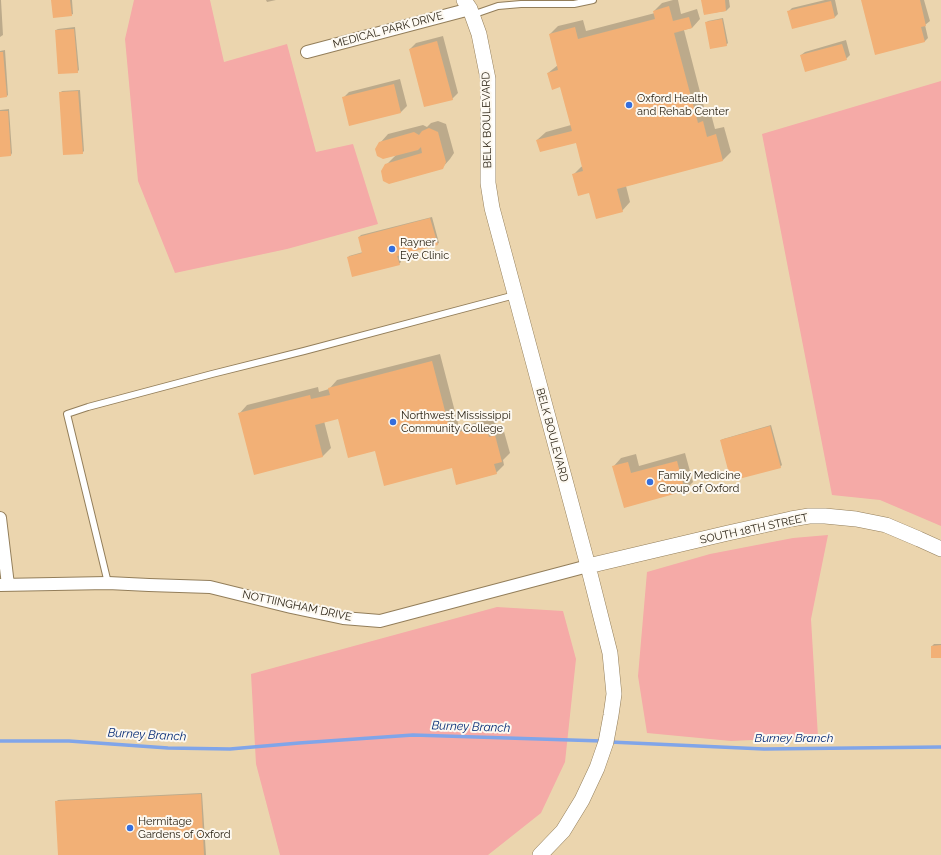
<!DOCTYPE html>
<style>
body{margin:0}
canvas{display:block;background:#ebd5ae}
</style>
<canvas width="941" height="855"></canvas>
<script>
const ctx = document.querySelector('canvas').getContext('2d');
ctx.lineJoin = 'round';
function paint(path, color) { ctx.fillStyle = color; ctx.fill(path, 'evenodd'); }
const poly = rows => new Path2D(rows.map(r => 'M' + r).join(''));
function strokePath(path, color, width, dash) { ctx.strokeStyle = color; ctx.lineWidth = width; ctx.lineCap = dash ? 'butt' : 'round'; ctx.setLineDash(dash || []); ctx.stroke(path); }
function label(font, color, halo, rows, align = 'center') {
  ctx.font = font + ' Raleway,sans-serif'; ctx.lineWidth = 4; ctx.setLineDash([]); ctx.textBaseline = 'middle'; ctx.strokeStyle = halo; ctx.fillStyle = color; for (const [text, x, y, turn = 0] of rows) {
    ctx.save(); ctx.translate(x, y); ctx.rotate((+turn || 0) * Math.PI / 180); ctx.textAlign = isNaN(turn) ? turn : align; if (halo) ctx.strokeText(text, 0, 0); ctx.fillText(text, 0, 0); ctx.restore();
  }
}
paint(poly([
 [134,0,210,0,224,62,287,44,316,152,353,144,378,224,287,249,175,273,138,181,125,39],
 [941,81,941,526,880,500,832,495,762,134],
 [828,535,811,619,818,737,731,741,647,733,638,676,647,572,710,554,793,538],
 [497,607,563,611,576,659,565,762,541,813,488,855,280,855,256,764,251,674]
]), '#f5aaa7');
paint(poly([
 [0,0,1,0,3,35,0,37],
 [52,0,72,0,73,14,71,15],
 [266,0,276,0,267,2],
 [673,0,678,0,681,14,697,9,700,19,692,28,684,30,706,115,711,114,715,129,724,127,731,152,723,160,626,186,630,202,622,211,590,192,573,175,581,167,583,166,576,141,537,140,546,132,571,125,561,86,548,73,558,65,550,34,558,26,583,20,586,31,655,13,654,11,662,3],
 [702,0,729,0,730,7,726,11,704,14],
 [825,0,835,0,838,14,835,17,788,12,792,8],
 [862,0,924,0,930,21,925,25,928,38,924,42],
 [723,18,728,43,726,45,706,23,708,21],
 [75,27,79,70,77,72,56,30,58,29],
 [443,36,458,93,452,99,410,49,416,43],
 [846,40,850,55,846,59,801,55,805,52],
 [5,50,8,95,7,96,0,97,0,51],
 [400,79,407,106,401,112,343,98,349,92],
 [80,90,84,151,82,153,60,93,62,91],
 [9,109,12,153,11,155,0,156,0,110],
 [438,121,446,124,454,153,450,159,442,168,386,165,396,155,380,143,388,134,423,125,427,127,431,123],
 [432,217,439,243,437,244,399,254,401,262,399,264,348,258,349,256,363,252,359,237,361,235],
 [440,354,459,427,494,418,497,430,503,428,510,453,503,460,504,465,496,473,376,450,338,418,324,421,331,448,323,456,255,474,239,414,247,405,318,387,319,392,329,389,337,380],
 [771,425,782,465,780,467,721,440,723,439],
 [685,453,693,482,685,490,625,507,613,467,621,458,636,454,639,466],
 [934,644,941,644,941,657,932,646],
 [202,793,206,855,59,855,56,802,58,800]
]), '#0003');
strokePath(poly([
 [0,741,69,741,168,748,230,749,299,743,413,735,602,741],
 [610,742,764,749,941,747]
]), '#80a5e9', 3.5);
paint(poly([
 [51,0,70,0,72,16,53,18],
 [701,0,725,0,726,11,704,15],
 [861,0,920,0,926,26,921,27,925,42,875,55],
 [831,1,835,18,792,29,787,11],
 [669,6,673,21,689,17,692,28,674,33,698,123,703,121,707,137,716,134,723,161,617,189,623,212,596,219,589,193,578,196,572,174,583,171,576,143,540,152,536,140,572,131,560,87,552,90,547,73,558,70,549,34,575,27,578,39,655,19,653,11],
 [722,19,727,46,710,49,705,22],
 [74,29,78,73,58,74,55,30],
 [437,41,453,100,424,107,409,49],
 [842,44,847,60,805,72,800,55],
 [0,52,3,52,7,97,0,98],
 [394,84,401,113,349,126,342,97],
 [78,91,83,154,63,155,59,92],
 [0,111,8,111,11,156,0,157],
 [429,128,438,132,446,162,443,169,389,184,383,181,381,171,385,164,422,153,421,147,418,150,383,159,377,156,375,149,379,142,414,132,419,135,422,131],
 [430,218,438,245,397,256,400,265,352,277,347,257,362,253,358,237],
 [432,361,451,434,486,425,489,437,495,435,502,462,494,464,497,474,456,485,452,468,384,486,375,451,348,458,338,419,315,425,323,457,254,475,238,413,310,395,311,399,330,395,328,388],
 [770,426,781,468,731,481,720,440],
 [677,461,685,491,624,508,612,466,628,462,631,473],
 [941,645,941,658,931,658,931,646],
 [201,794,204,855,58,855,55,801]
]), '#f2b076');
const service = poly([
 [472,15,498,6,521,4,574,4,593,0],
 [108,583,67,414,88,407,212,374,304,351,515,295]
]);
const minor = poly([
 [307,52,470,9],
 [0,518,8,585],
 [0,585,108,583,149,585,210,587,291,607,343,618,380,621,588,566]
]);
const tertiary = poly([
 [464,0,470,9,479,34,488,79,488,183,492,208,588,566,610,653,614,694,611,715,606,742,597,768,582,800,563,831,540,855],
 [588,566,728,533,791,519,809,516,825,516,856,519,886,525,919,539,941,549]
]);
strokePath(service, '#937e5a', 8);
strokePath(minor, '#937e5a', 14);
strokePath(tertiary, '#937e5a', 16);
strokePath(service, '#fff', 6);
strokePath(minor, '#fff', 12);
strokePath(tertiary, '#fff', 15);
for (const [x, y, r, color] of [
 [629,105,4,"#356edd"],
 [392,249,4,"#356edd"],
 [393,422,4,"#356edd"],
 [650,482,4,"#356edd"],
 [130,828,4,"#356edd"]
]) { const dot = new Path2D(); dot.arc(x, y, r, 0, 2 * Math.PI); ctx.fillStyle = color; ctx.fill(dot); strokePath(dot, '#fdf9f1', 1.5); }
label('11px', '#261e0f', '#fdf9f1', [
 ["MEDICAL PARK DRIVE",388,30,-15],
 ["BELK BOULEVARD",487,120,-91],
 ["BELK BOULEVARD",552,435,75],
 ["SOUTH 18TH STREET",754,529,-12],
 ["NOTTIINGHAM DRIVE",297,606,12]
]);
label('11px', '#261e0f', '#fdf9f1', [
 ["Oxford Health",637,99],
 ["and Rehab Center",637,112],
 ["Rayner",400,243],
 ["Eye Clinic",400,256],
 ["Northwest Mississippi",401,416],
 ["Community College",401,429],
 ["Family Medicine",658,476],
 ["Group of Oxford",658,489],
 ["Hermitage",138,822],
 ["Gardens of Oxford",138,835]
], 'left');
label('italic 12px', '#032975', '#fdf9f1', [
 ["Burney Branch",471,727,2],
 ["Burney Branch",147,735,3],
 ["Burney Branch",794,738]
]);
</script>
